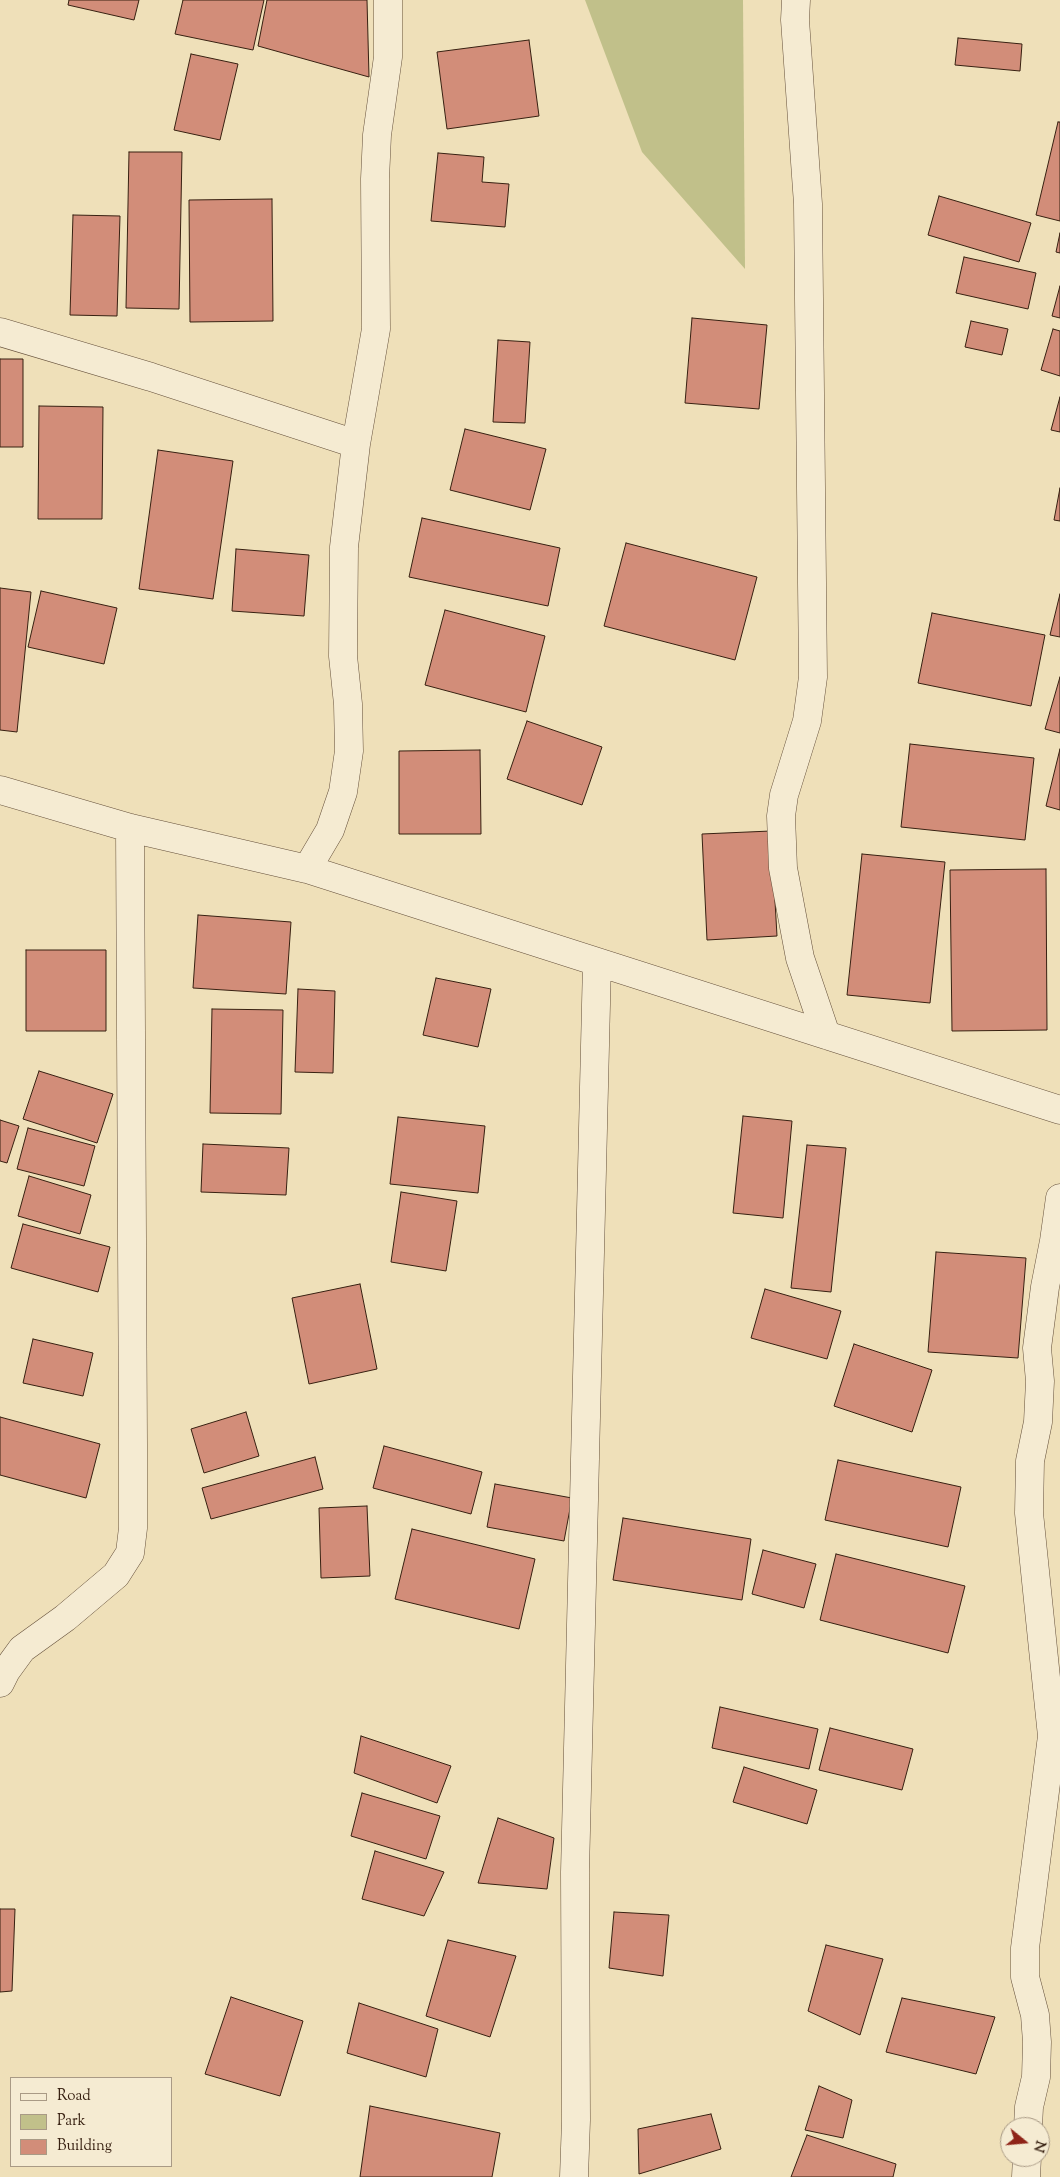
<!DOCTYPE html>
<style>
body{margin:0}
#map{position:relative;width:1060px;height:2177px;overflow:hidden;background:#efe0b9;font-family:"Sorts Mill Goudy",serif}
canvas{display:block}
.legend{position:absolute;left:10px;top:2077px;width:162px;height:90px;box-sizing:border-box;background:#f5ebd2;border:1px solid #a99a85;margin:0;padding:6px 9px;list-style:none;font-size:15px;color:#372011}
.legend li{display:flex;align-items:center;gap:10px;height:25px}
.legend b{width:25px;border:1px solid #a99a85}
.north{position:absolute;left:1000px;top:2117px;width:50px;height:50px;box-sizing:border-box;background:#f5ebd2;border:1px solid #a99a85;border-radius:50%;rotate:107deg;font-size:14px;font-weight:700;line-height:20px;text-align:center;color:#372011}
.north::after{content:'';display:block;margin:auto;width:18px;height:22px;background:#8f2418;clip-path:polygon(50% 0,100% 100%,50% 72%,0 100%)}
</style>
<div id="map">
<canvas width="1060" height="2177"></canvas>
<ul class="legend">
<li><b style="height:6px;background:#f5ebd2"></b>Road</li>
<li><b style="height:14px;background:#c1c08a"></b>Park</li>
<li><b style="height:14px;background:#d28d79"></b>Building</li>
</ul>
<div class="north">N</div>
</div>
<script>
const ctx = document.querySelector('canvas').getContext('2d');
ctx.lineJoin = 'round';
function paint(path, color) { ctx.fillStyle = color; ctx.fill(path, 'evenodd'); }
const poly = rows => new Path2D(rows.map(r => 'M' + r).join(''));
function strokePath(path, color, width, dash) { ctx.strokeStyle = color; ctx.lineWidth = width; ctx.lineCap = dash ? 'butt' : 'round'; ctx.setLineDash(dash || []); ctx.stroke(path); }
paint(poly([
 [585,0,743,0,745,269,642,152]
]), '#c1c08a');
const building = poly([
 [69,0,139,0,134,20,68,5,69,0],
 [183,0,264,0,253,50,175,34,183,0],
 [267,0,367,0,369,77,258,46,267,0],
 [958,38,1022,44,1020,71,955,65,958,38],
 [529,40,539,116,447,129,437,52,529,40],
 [191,54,238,64,220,140,174,130,191,54],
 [1058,122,1060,122,1060,221,1036,215,1058,122],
 [129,152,182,152,179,309,126,308,129,152],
 [438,153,484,157,482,182,509,184,505,227,431,221,438,153],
 [939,196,1031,223,1019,262,928,235,939,196],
 [272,199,273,321,190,322,189,200,272,199],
 [73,215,120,216,117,316,70,315,73,215],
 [1060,233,1060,253,1056,252,1060,233],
 [964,257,1036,273,1028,309,956,293,964,257],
 [1060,286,1060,318,1052,316,1060,286],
 [692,318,767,325,759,409,685,403,692,318],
 [971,321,1008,329,1002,355,965,347,971,321],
 [1053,329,1060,331,1060,376,1041,370,1053,329],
 [498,340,530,342,525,423,493,422,498,340],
 [0,359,23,359,23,447,0,447,0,359],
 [1060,397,1060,432,1051,430,1060,397],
 [39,406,103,407,102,519,38,519,39,406],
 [465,429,546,449,530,510,450,490,465,429],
 [158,450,233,461,213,599,139,589,158,450],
 [1060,488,1060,521,1054,520,1060,488],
 [422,518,560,548,548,606,409,577,422,518],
 [626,543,757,577,735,660,604,626,626,543],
 [236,549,309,555,304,616,232,611,236,549],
 [0,588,31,592,17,732,0,730,0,588],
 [41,591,117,608,104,664,28,647,41,591],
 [1060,594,1060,637,1050,635,1060,594],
 [445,610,545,636,526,712,425,685,445,610],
 [932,613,1045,635,1031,706,918,683,932,613],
 [1060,677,1060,733,1045,729,1060,677],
 [527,721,602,747,582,805,507,779,527,721],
 [910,744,1034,758,1025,840,901,827,910,744],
 [1060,749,1060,810,1046,806,1060,749],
 [480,750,481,834,399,834,399,751,480,750],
 [771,831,777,936,707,940,702,834,771,831],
 [862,854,945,862,930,1003,847,995,862,854],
 [1046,869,1047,1030,952,1031,950,870,1046,869],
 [198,915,291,922,286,994,193,988,198,915],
 [26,950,106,950,106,1031,26,1031,26,950],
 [436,978,491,989,478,1047,423,1035,436,978],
 [298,989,335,991,333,1073,295,1072,298,989],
 [212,1009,283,1010,281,1114,210,1113,212,1009],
 [39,1071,113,1094,97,1143,23,1119,39,1071],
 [743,1116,792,1121,783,1218,733,1213,743,1116],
 [398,1117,485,1126,478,1193,390,1184,398,1117],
 [0,1120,19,1126,7,1163,0,1161,0,1120],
 [28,1128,95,1146,84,1186,17,1169,28,1128],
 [203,1144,289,1148,286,1195,201,1192,203,1144],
 [807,1145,846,1148,831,1292,791,1288,807,1145],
 [29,1176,91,1195,80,1234,18,1216,29,1176],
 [401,1192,457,1201,446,1271,391,1262,401,1192],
 [23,1224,110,1247,98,1292,11,1268,23,1224],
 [936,1252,1026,1258,1018,1358,928,1352,936,1252],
 [360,1284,377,1369,309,1384,292,1298,360,1284],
 [765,1289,841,1311,827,1359,751,1338,765,1289],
 [33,1339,93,1353,83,1396,23,1383,33,1339],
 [854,1344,932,1370,912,1432,834,1406,854,1344],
 [246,1412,259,1456,204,1473,191,1429,246,1412],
 [0,1417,100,1444,86,1498,0,1475,0,1417],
 [384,1446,482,1472,471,1514,373,1488,384,1446],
 [315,1457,323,1489,211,1519,202,1488,315,1457],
 [838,1460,961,1487,948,1547,825,1520,838,1460],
 [495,1484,572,1498,564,1541,487,1527,495,1484],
 [367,1506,370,1576,321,1578,319,1508,367,1506],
 [623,1518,751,1539,742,1600,613,1580,623,1518],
 [412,1529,535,1559,519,1629,395,1599,412,1529],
 [763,1550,816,1564,804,1608,752,1594,763,1550],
 [836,1554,965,1586,948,1653,820,1620,836,1554],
 [720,1707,818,1729,809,1769,712,1748,720,1707],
 [830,1728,913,1749,902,1790,819,1770,830,1728],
 [361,1736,451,1766,437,1803,354,1773,361,1736],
 [744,1767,817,1790,807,1824,733,1802,744,1767],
 [362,1793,440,1816,426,1859,351,1836,362,1793],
 [498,1818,554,1838,547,1889,478,1883,498,1818],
 [375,1851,444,1872,424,1916,362,1899,375,1851],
 [0,1909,15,1909,12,1991,0,1992,0,1909],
 [614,1912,669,1915,663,1976,609,1968,614,1912],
 [448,1940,516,1956,490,2037,426,2016,448,1940],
 [826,1945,883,1959,860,2035,808,2011,826,1945],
 [231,1997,303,2021,280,2096,205,2074,231,1997],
 [902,1998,995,2017,976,2074,886,2052,902,1998],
 [359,2003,438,2029,426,2077,347,2053,359,2003],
 [819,2086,852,2100,843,2138,805,2130,819,2086],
 [370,2106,500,2133,492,2177,360,2177,370,2106],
 [711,2114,721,2149,639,2174,638,2129,711,2114],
 [807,2135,896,2164,893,2177,791,2177,807,2135]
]);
paint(building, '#d28d79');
strokePath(building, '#372011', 1);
const street = poly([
 [796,0,795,20,808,204,813,677,807,721,784,795,781,816,783,868,800,958,826,1035],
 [0,332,151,377,356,444],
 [0,790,130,828,307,869,1060,1110],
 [307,869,330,830,343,792,349,751,348,704,343,656,344,547,356,444,376,329,375,179,377,135,388,57,388,0],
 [0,1683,6,1671,22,1649,65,1618,116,1575,130,1553,133,1528,133,1444,130,828],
 [1028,2127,1029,2107,1036,2077,1037,2042,1035,2015,1025,1977,1025,1948,1052,1736,1029,1513,1030,1461,1038,1422,1040,1381,1037,1348,1045,1287,1054,1241,1060,1198],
 [574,2177,576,2120,575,1872,597,963],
 [1026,2177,1027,2157]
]);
strokePath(street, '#65503b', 29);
strokePath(street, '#f5ebd2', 28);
</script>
